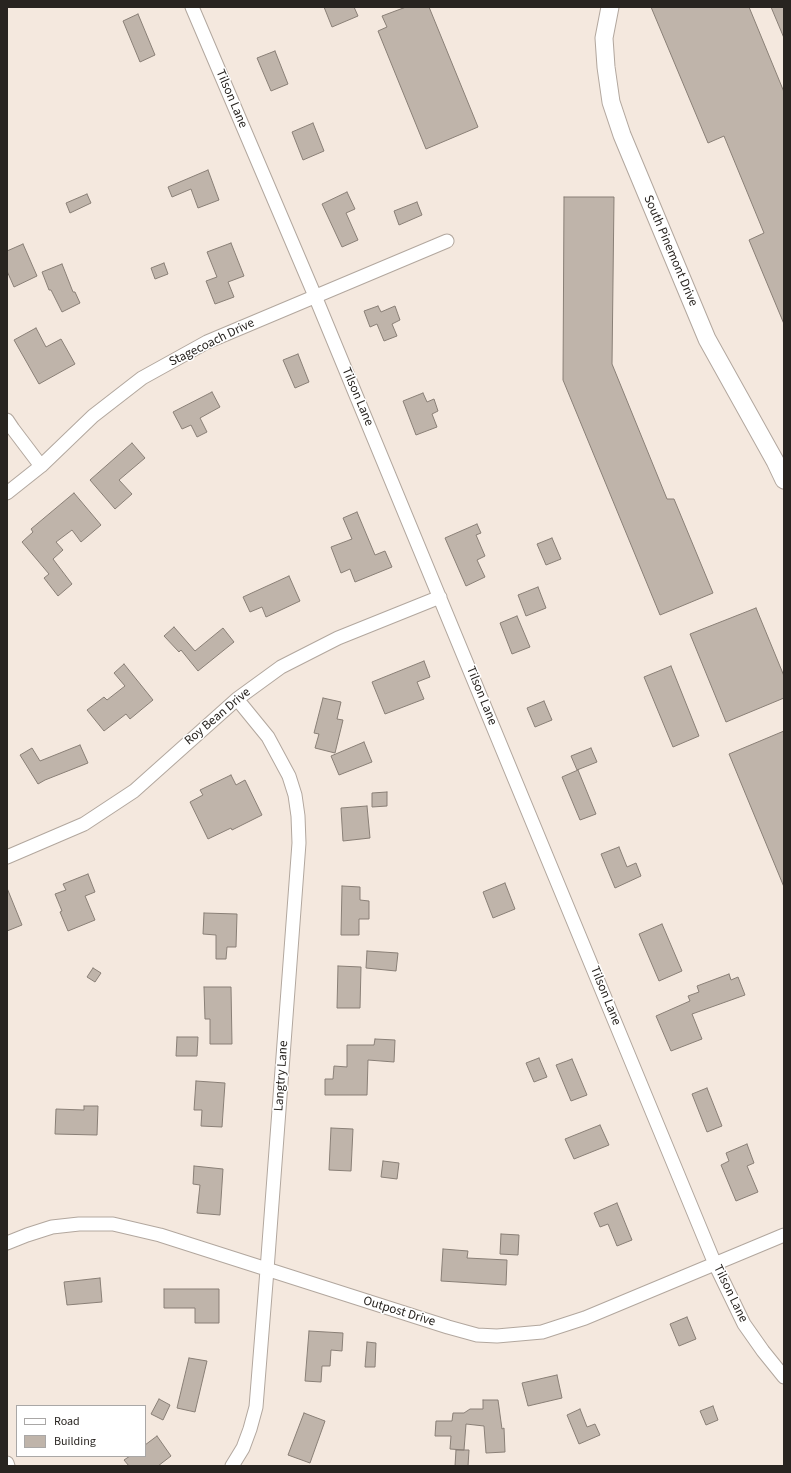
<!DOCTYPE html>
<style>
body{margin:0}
#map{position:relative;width:791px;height:1473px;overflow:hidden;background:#f4e8de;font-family:"Source Sans 3",sans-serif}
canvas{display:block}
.frame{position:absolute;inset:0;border:8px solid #282420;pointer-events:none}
.legend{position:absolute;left:16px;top:1405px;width:130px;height:52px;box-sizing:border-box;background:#fff;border:1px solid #a9a7a6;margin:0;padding:5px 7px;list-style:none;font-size:12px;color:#282420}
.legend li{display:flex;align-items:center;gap:8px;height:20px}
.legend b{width:20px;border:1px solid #a9a7a6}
</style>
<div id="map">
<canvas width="791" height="1473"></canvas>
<div class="frame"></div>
<ul class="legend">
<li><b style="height:5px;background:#fff"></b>Road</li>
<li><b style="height:11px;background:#bfb4aa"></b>Building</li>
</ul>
</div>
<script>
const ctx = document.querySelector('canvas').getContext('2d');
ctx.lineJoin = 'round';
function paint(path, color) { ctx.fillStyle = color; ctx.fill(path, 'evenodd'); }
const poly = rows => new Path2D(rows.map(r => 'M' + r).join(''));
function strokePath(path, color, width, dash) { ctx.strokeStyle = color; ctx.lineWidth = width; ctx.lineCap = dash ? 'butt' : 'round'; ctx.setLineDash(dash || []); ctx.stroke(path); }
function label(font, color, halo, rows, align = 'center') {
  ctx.font = font + ' "Source Sans 3",sans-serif'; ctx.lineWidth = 3; ctx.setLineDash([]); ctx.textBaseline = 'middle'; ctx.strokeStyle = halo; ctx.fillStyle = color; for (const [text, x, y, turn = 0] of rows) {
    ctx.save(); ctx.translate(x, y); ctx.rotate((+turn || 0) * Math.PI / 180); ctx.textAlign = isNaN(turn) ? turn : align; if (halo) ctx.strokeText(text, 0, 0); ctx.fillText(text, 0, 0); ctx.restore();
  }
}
const building = poly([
 [324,7,354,7,358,16,332,27,324,7],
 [406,7,429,7,478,127,426,149,378,31,387,27,382,16,406,7],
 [651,7,749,7,784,92,784,324,749,240,764,233,724,136,708,143,651,7],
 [771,7,784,7,784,38,771,7],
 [138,14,155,55,140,62,123,21,138,14],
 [275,51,288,84,271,91,257,58,275,51],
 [313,123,324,151,303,160,292,132,313,123],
 [208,170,219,200,198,208,191,189,172,197,168,187,208,170],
 [347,192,355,209,346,213,358,240,342,247,322,204,347,192],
 [87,194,91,203,70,213,66,203,87,194],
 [564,197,614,197,612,364,667,499,674,499,713,593,660,615,563,380,564,197],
 [417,202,422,215,399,225,394,211,417,202],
 [231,243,244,276,228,282,234,297,215,304,206,281,217,277,207,252,231,243],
 [23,244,37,276,14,287,7,271,7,251,23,244],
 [164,263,168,274,155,279,151,268,164,263],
 [62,264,73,292,75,292,80,303,62,312,51,290,49,290,42,272,62,264],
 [378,306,381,312,395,306,400,320,392,324,397,336,384,341,377,324,370,327,364,311,378,306],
 [36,328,46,347,61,339,75,364,39,384,14,340,36,328],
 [298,354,309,382,295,388,283,360,298,354],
 [212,392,220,407,200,418,207,432,197,437,191,425,182,429,173,412,212,392],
 [423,393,427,402,434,399,438,411,432,414,437,427,416,435,403,401,423,393],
 [132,443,145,458,119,480,132,494,115,509,90,480,132,443],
 [74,493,101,525,81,542,72,530,56,542,63,550,53,559,72,584,58,596,44,578,49,574,22,542,33,532,31,529,74,493],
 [357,512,375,555,385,551,392,567,355,582,350,569,341,573,331,547,352,539,343,518,357,512],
 [477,524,481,533,476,535,485,556,477,560,485,577,466,586,445,538,477,524],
 [552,538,561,559,546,565,537,544,552,538],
 [289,576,300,601,266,617,262,607,250,612,243,597,289,576],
 [538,587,546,608,526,616,518,595,538,587],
 [756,608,784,676,784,698,726,722,690,634,756,608],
 [517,616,530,647,512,654,500,623,517,616],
 [174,627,195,651,223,628,234,642,198,671,181,650,179,652,164,636,174,627],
 [424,661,430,677,417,682,424,699,385,714,372,682,424,661],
 [124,664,153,700,130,719,126,714,104,731,87,710,104,697,107,700,125,686,114,673,124,664],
 [671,666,699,736,673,747,644,677,671,666],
 [323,698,341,702,337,719,343,720,335,753,315,748,319,734,314,733,323,698],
 [544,701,552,720,535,727,527,708,544,701],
 [784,731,784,887,729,754,784,731],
 [364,742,372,762,339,775,331,756,364,742],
 [80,745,88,763,45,780,38,784,20,755,32,748,40,761,80,745],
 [591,748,597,762,577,770,571,756,591,748],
 [578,770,596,814,580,820,562,777,578,770],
 [231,775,236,785,245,780,262,815,232,830,231,828,208,839,190,802,203,795,200,790,231,775],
 [387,792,387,806,372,807,372,793,387,792],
 [367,806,370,838,343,841,341,808,367,806],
 [619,847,627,867,636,863,641,876,615,888,601,854,619,847],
 [88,874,95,892,85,896,95,920,68,931,60,912,62,911,55,894,66,890,63,884,88,874],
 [505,883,515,909,493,918,483,892,505,883],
 [342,886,360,887,360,900,369,901,369,919,359,919,359,935,341,935,342,886],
 [7,888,22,925,7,931,7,888],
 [204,913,237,914,236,947,227,947,226,959,216,959,216,935,203,934,204,913],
 [662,924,682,971,659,981,639,934,662,924],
 [367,951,398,953,396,971,366,968,367,951],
 [338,966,361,967,360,1008,337,1008,338,966],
 [93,968,101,973,95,982,87,977,93,968],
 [729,974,731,980,738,977,745,995,692,1014,702,1039,671,1051,656,1016,690,1001,688,996,699,992,697,986,729,974],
 [204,987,231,987,232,1044,210,1044,210,1019,205,1019,204,987],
 [177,1037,198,1037,197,1056,176,1056,177,1037],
 [375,1039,395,1040,394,1062,368,1060,367,1095,325,1095,325,1079,333,1079,334,1066,347,1067,347,1045,374,1045,375,1039],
 [539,1058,547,1077,534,1082,526,1063,539,1058],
 [572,1059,587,1095,571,1101,556,1065,572,1059],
 [196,1081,225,1083,222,1127,201,1126,202,1110,194,1110,196,1081],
 [707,1088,722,1126,707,1132,692,1094,707,1088],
 [84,1106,98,1106,97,1135,55,1134,56,1109,84,1110,84,1106],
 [600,1125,609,1145,574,1159,565,1139,600,1125],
 [331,1128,353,1129,351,1171,329,1170,331,1128],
 [747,1144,754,1163,747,1166,758,1192,736,1201,721,1165,729,1161,726,1153,747,1144],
 [383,1161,399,1163,397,1179,381,1177,383,1161],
 [194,1166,223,1169,220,1215,197,1213,200,1185,193,1184,194,1166],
 [617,1203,632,1240,617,1246,608,1224,600,1227,594,1213,617,1203],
 [501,1234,519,1235,518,1255,500,1254,501,1234],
 [443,1249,468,1251,467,1258,507,1260,506,1285,441,1281,443,1249],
 [100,1278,102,1302,67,1305,64,1282,100,1278],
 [164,1289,219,1289,219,1323,195,1323,195,1308,164,1308,164,1289],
 [687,1317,696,1339,679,1346,670,1324,687,1317],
 [309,1331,343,1333,342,1351,331,1350,330,1366,322,1366,321,1382,305,1381,309,1331],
 [367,1342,376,1343,375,1367,365,1367,367,1342],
 [189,1358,207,1361,195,1412,177,1408,189,1358],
 [557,1375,562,1398,528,1406,522,1383,557,1375],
 [159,1399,170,1405,163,1420,151,1414,159,1399],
 [483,1400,498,1400,502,1429,504,1428,505,1452,486,1453,484,1426,466,1424,464,1450,450,1449,451,1436,435,1436,436,1421,452,1421,453,1413,464,1413,470,1409,483,1409,483,1400],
 [713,1406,718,1420,706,1425,700,1411,713,1406],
 [580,1409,587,1427,595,1424,600,1435,579,1444,567,1415,580,1409],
 [304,1413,325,1421,310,1463,288,1455,304,1413],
 [157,1436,171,1456,158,1466,129,1466,124,1460,130,1456,145,1456,145,1445,157,1436],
 [456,1450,469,1450,468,1466,455,1466,456,1450]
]);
paint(building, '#bfb4aa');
strokePath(building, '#897f76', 1);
const minor = poly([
 [192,7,315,296,715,1264,744,1324,763,1351,784,1377],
 [7,420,13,429,41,466],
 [7,493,41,466,93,416,142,378,207,342,447,241],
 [7,857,84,824,134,791,237,699,281,667,338,638,440,597],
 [7,1243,27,1235,52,1227,79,1224,113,1224,160,1235,448,1327,477,1335,497,1336,542,1332,585,1318,784,1235],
 [7,1463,8,1466],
 [232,1466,243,1448,250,1429,256,1407,267,1270,299,843,298,816,295,795,289,776,268,737,237,699]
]);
const tertiary = poly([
 [610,7,604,38,606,67,611,102,622,135,707,339,775,461,784,480]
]);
strokePath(minor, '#b2a79e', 15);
strokePath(tertiary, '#b2a79e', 19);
strokePath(minor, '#fff', 13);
strokePath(tertiary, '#fff', 17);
label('13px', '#282420', '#fff', [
 ["Tilson Lane",231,99,67],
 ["South Pinemont Drive",670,251,67],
 ["Stagecoach Drive",212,343,-26],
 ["Tilson Lane",357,397,67],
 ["Tilson Lane",481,696,68],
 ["Roy Bean Drive",218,717,-40],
 ["Tilson Lane",605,996,68],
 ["Langtry Lane",282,1076,-86],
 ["Tilson Lane",730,1294,64],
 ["Outpost Drive",399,1312,17]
]);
</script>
